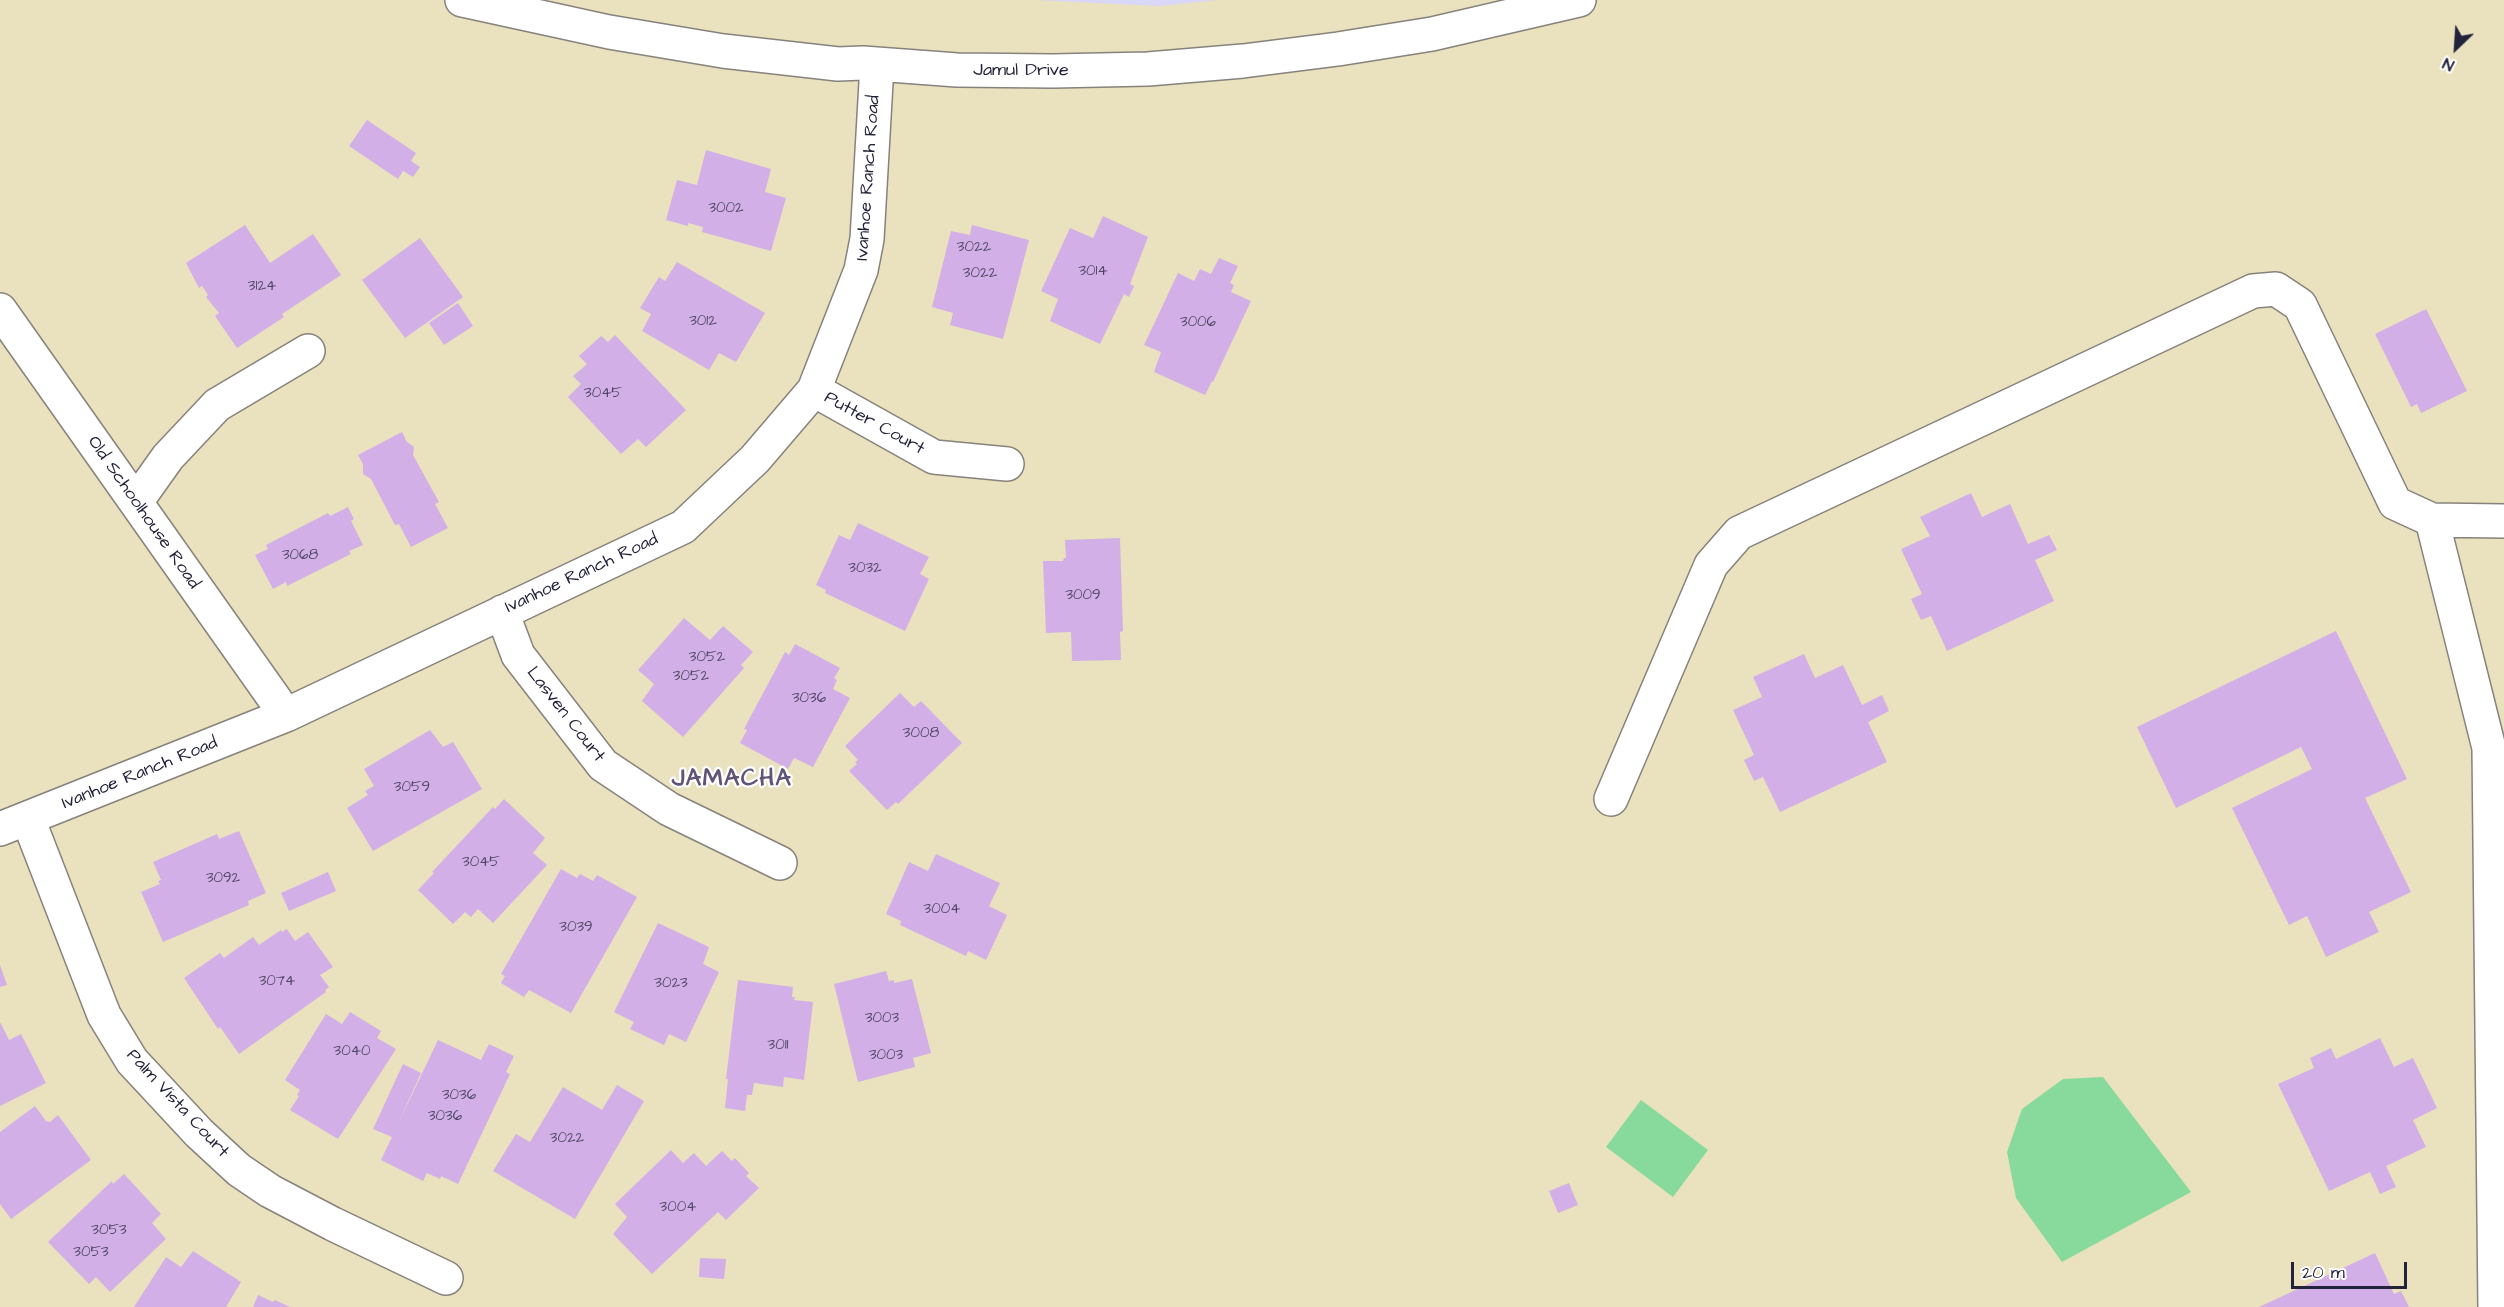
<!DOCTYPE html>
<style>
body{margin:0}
#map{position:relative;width:2504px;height:1307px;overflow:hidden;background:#eae1be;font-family:"Architects Daughter",sans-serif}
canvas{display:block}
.north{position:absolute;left:2426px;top:18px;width:60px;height:60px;-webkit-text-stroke:4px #fff;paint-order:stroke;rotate:205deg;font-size:16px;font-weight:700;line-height:24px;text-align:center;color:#22223b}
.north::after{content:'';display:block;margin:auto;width:21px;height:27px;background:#22223b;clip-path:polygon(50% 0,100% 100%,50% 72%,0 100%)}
.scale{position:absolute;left:2291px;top:1262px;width:116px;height:27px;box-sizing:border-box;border:3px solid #22223b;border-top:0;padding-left:8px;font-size:18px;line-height:21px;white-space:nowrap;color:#22223b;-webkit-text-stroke:4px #fff;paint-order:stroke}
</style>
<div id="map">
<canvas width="2504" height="1307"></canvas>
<div class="north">N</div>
<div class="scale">20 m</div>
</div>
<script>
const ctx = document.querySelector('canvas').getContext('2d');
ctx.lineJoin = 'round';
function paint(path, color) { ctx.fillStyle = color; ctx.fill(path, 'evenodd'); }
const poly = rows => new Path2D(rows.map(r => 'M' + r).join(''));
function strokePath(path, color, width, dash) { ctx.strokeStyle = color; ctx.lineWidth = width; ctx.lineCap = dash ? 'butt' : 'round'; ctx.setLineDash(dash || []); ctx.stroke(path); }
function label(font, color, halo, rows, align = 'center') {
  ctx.font = font + ' "Architects Daughter",sans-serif'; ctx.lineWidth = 4.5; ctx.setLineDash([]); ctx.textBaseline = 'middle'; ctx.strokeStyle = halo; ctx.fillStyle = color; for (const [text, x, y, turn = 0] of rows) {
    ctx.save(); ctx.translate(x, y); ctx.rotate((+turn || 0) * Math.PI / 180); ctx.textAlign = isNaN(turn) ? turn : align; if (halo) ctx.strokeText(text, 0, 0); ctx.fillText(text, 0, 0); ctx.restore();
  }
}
paint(poly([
 [1036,0,1218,0,1159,6]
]), '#d9d7f8');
paint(poly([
 [2103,1077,2191,1192,2062,1262,2016,1198,2007,1152,2022,1109,2063,1079],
 [1641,1100,1708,1150,1673,1197,1606,1147]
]), '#87da9b');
paint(poly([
 [367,120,416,153,411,161,420,167,413,177,403,171,398,179,349,146],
 [706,150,771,169,765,192,786,198,771,251,702,232,703,227,688,223,688,226,666,220,677,180,697,185],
 [1103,216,1148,237,1130,284,1134,286,1129,297,1124,294,1100,344,1050,321,1058,299,1041,291,1070,228,1093,238],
 [245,225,270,263,313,234,341,275,282,314,284,317,237,348,215,316,219,313,206,297,208,295,202,286,199,288,186,263],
 [972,225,1029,240,1003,339,950,325,953,313,932,307,951,231,970,235],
 [420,238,463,297,405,338,362,280],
 [1219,258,1238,266,1230,283,1234,285,1231,292,1251,301,1213,382,1212,381,1205,395,1154,372,1161,352,1144,345,1178,273,1194,281,1200,269,1211,274],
 [677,262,765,313,736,362,719,353,709,370,642,331,651,314,640,308,659,277,665,281],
 [458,303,473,326,444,345,429,323],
 [2426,309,2467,391,2421,413,2417,404,2411,407,2375,334],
 [615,335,686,410,646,447,638,439,621,454,568,397,581,384,573,376,587,364,579,356,601,336,608,342],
 [402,432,407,442,414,447,413,455,439,502,435,504,448,528,411,547,399,524,395,525,371,479,363,474,363,464,358,455],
 [1971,493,1982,517,2010,504,2028,544,2049,535,2057,550,2035,560,2054,601,1947,651,1931,616,1921,620,1911,599,1922,594,1901,549,1930,536,1920,517],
 [348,507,354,519,351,521,363,545,349,551,351,554,287,586,286,582,273,589,255,555,268,549,266,545,328,513,330,516],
 [858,523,929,557,920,574,929,579,905,631,825,593,826,590,816,585,839,535,850,540],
 [1120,538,1123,631,1120,632,1121,660,1072,661,1071,632,1046,633,1043,561,1063,561,1064,558,1066,558,1065,540],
 [684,618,710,640,723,626,753,652,741,665,744,668,683,737,642,701,654,684,638,670],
 [2336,631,2407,779,2365,798,2411,892,2369,912,2379,932,2326,957,2307,916,2289,925,2232,808,2312,769,2301,747,2176,808,2137,727],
 [795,644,840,668,834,678,837,680,833,689,850,698,813,767,794,758,788,769,740,743,747,730,744,729,785,652,789,655],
 [1804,654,1815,678,1843,665,1862,705,1882,695,1889,711,1868,722,1887,762,1780,812,1763,777,1754,781,1744,760,1754,755,1733,710,1762,697,1753,677],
 [900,693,914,707,921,701,962,743,898,804,896,802,887,810,849,771,857,764,855,762,858,760,845,746],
 [430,730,443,747,453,742,482,789,373,851,347,808,368,795,365,791,374,786,364,769],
 [504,799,545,838,533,853,547,865,493,923,478,909,471,917,465,912,453,924,418,890,434,873,432,872,493,807,495,809],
 [239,831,266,893,248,901,249,905,163,942,141,892,160,884,158,881,161,880,153,862,217,834,219,839],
 [936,854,1000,883,989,906,1007,915,986,960,968,951,966,956,900,925,901,921,886,914,909,862,928,871],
 [561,869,577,878,580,874,593,881,597,875,637,897,571,1013,529,990,524,997,501,983,505,976,501,974],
 [328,872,336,891,289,911,281,893],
 [658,923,709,947,703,964,719,972,686,1042,669,1034,664,1045,630,1029,634,1022,614,1012],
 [287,929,295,941,308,932,333,967,320,975,329,987,325,990,326,992,239,1054,220,1027,218,1029,184,978,220,953,224,958,253,937,259,945,281,930,282,932],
 [0,965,7,985,0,987],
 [886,971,889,981,894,980,894,983,912,979,931,1053,913,1058,915,1067,858,1082,834,984],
 [738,980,793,987,792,997,795,997,794,1000,813,1002,804,1080,784,1077,783,1087,754,1083,752,1095,747,1095,745,1111,725,1108,728,1079,726,1079],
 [350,1012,381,1031,377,1038,396,1049,338,1139,290,1110,299,1096,297,1095,300,1090,285,1080,326,1014,342,1024],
 [0,1022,9,1040,21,1034,46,1083,0,1106],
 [2380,1038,2394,1067,2413,1058,2437,1108,2413,1120,2426,1147,2386,1166,2396,1187,2380,1194,2370,1172,2329,1191,2278,1084,2314,1068,2310,1058,2331,1048,2336,1059],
 [438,1040,481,1060,489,1044,514,1056,506,1072,510,1074,458,1184,441,1176,440,1179,427,1173,423,1181,381,1160,392,1137,373,1129,403,1064,421,1073,397,1126],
 [617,1085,644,1101,575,1219,493,1171,516,1134,530,1142,563,1087,602,1110],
 [35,1106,46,1121,50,1122,58,1115,91,1160,11,1219,0,1204,0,1132],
 [671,1150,683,1163,694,1153,706,1166,722,1151,732,1161,735,1158,749,1173,746,1176,759,1188,726,1220,718,1212,652,1274,613,1234,627,1217,615,1204],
 [124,1174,161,1214,152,1223,166,1239,110,1292,96,1277,89,1284,48,1242,112,1181,113,1184],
 [1569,1183,1578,1205,1558,1213,1549,1191],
 [193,1251,241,1282,226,1307,134,1307,166,1257,181,1267],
 [2375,1253,2394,1294,2401,1291,2409,1307,2259,1307],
 [700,1258,726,1259,724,1279,699,1277],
 [258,1295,273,1302,275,1300,290,1307,253,1307]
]), '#d2b0e7');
const minor = poly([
 [462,0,609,32,723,51,838,64,863,63,957,70,1053,71,1148,69,1243,61,1338,49,1432,34,1579,0],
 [0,310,286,715],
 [814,390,934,457,1007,464],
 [136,502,168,457,217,405,308,351],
 [2432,520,2504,521],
 [502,612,518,655,603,765,669,809,780,863],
 [1611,799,1711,565,1739,533,2253,291,2276,289,2300,305,2395,503,2432,520,2489,748,2495,1307],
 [28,819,104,1015,132,1061,199,1133,239,1170,270,1191,333,1224,446,1278],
 [0,829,286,715,683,527,755,459,814,390,861,270,867,239,877,65]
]);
strokePath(minor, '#86827c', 36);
strokePath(minor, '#fff', 33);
label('15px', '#4e4666', null, [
 ["3002",726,209],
 ["3022",974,248],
 ["3014",1093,272],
 ["3022",980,274],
 ["3124",262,287],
 ["3012",703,322],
 ["3006",1198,323],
 ["3045",603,394],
 ["3068",300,556],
 ["3032",865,569],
 ["3009",1083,596],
 ["3052",707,658],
 ["3052",691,677],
 ["3036",809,699],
 ["3008",921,734],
 ["3059",412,788],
 ["3045",481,863],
 ["3092",223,879],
 ["3004",942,910],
 ["3039",576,928],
 ["3074",277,982],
 ["3023",671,984],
 ["3003",882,1019],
 ["3011",778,1046],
 ["3040",352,1052],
 ["3003",886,1056],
 ["3036",459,1096],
 ["3036",445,1117],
 ["3022",567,1139],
 ["3004",678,1208],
 ["3053",109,1231],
 ["3053",91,1253]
]);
label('18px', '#22223b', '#fff', [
 ["Jamul Drive",1021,71],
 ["Ivanhoe Ranch Road",869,178,-86],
 ["Putter Court",874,424,29],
 ["Old Schoolhouse Road",143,513,55],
 ["Ivanhoe Ranch Road",582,574,-25],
 ["Lasven Court",565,715,52],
 ["Ivanhoe Ranch Road",140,774,-22],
 ["Palm Vista Court",177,1104,47]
]);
ctx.letterSpacing = '1.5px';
label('bold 24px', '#605477', '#fff', [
 ["JAMACHA",732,780]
]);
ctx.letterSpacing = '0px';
</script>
